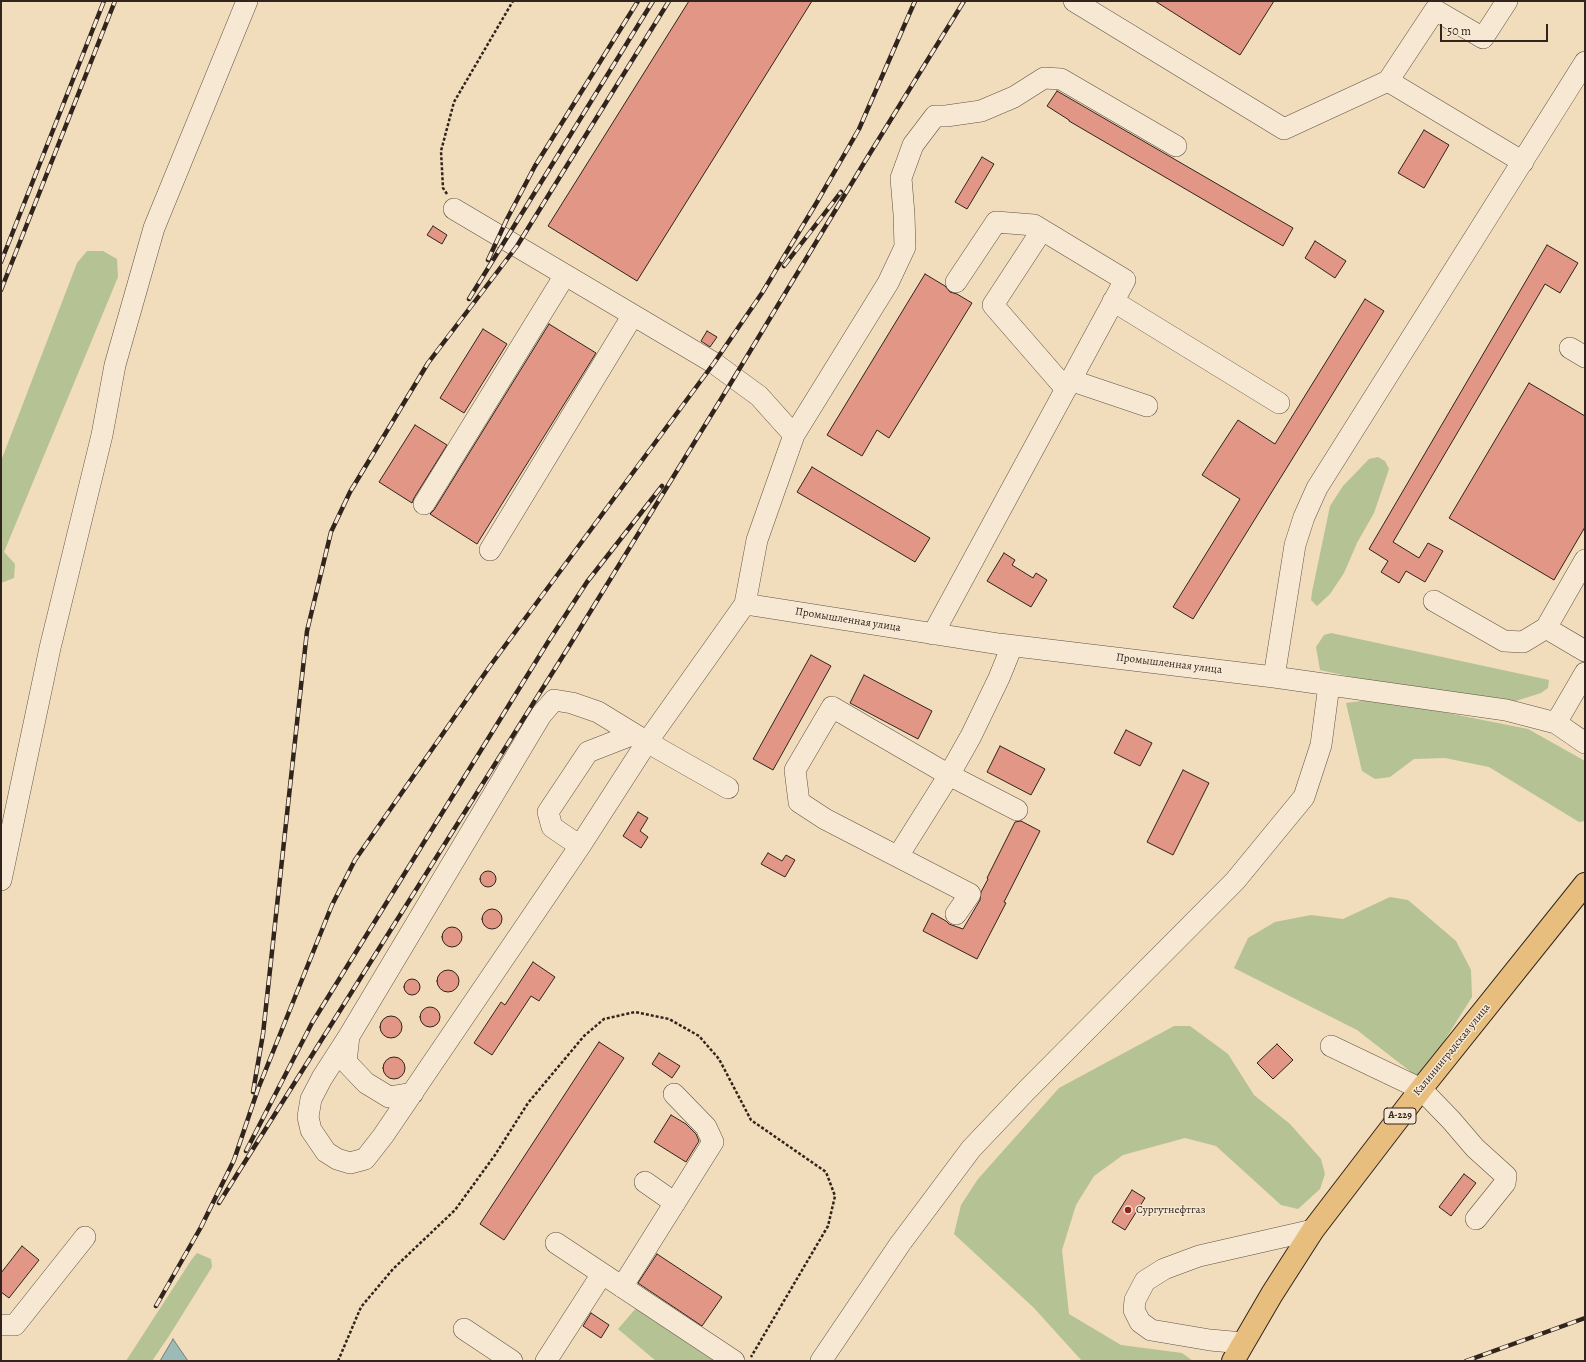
<!DOCTYPE html>
<meta charset="utf-8">
<style>
body{margin:0}
#map{position:relative;width:1586px;height:1362px;overflow:hidden;background:#f1dcbb;font-family:Alegreya,serif}
canvas{display:block}
.frame{position:absolute;inset:0;border:2px solid #30241d;pointer-events:none}
.scale{position:absolute;left:1440px;top:24px;width:108px;height:18px;box-sizing:border-box;border:2px solid #30241d;border-top:0;padding-left:5px;font-size:12px;line-height:14px;white-space:nowrap;color:#30241d;-webkit-text-stroke:3px #f6e8d3;paint-order:stroke}
</style>
<div id="map">
<canvas width="1586" height="1362"></canvas>
<div class="frame"></div>
<div class="scale">50 m</div>
</div>
<script>
const ctx = document.querySelector('canvas').getContext('2d');
ctx.lineJoin = 'round';
function paint(path, color) { ctx.fillStyle = color; ctx.fill(path, 'evenodd'); }
const poly = rows => new Path2D(rows.map(r => 'M' + r).join(''));
function strokePath(path, color, width, dash) { ctx.strokeStyle = color; ctx.lineWidth = width; ctx.lineCap = dash ? 'butt' : 'round'; ctx.setLineDash(dash || []); ctx.stroke(path); }
function label(font, color, halo, rows, align = 'center') {
  ctx.font = font + ' Alegreya,serif'; ctx.lineWidth = 3; ctx.setLineDash([]); ctx.textBaseline = 'middle'; ctx.strokeStyle = halo; ctx.fillStyle = color; for (const [text, x, y, turn = 0] of rows) {
    ctx.save(); ctx.translate(x, y); ctx.rotate((+turn || 0) * Math.PI / 180); ctx.textAlign = isNaN(turn) ? turn : align; if (halo) ctx.strokeText(text, 0, 0); ctx.fillText(text, 0, 0); ctx.restore();
  }
}
paint(poly([
 [87,251,103,251,117,259,118,277,4,552,15,564,14,578,1,583,1,461,77,263],
 [1378,457,1385,461,1389,469,1374,513,1357,543,1344,573,1330,594,1317,606,1311,600,1312,592,1330,506,1343,486,1369,459],
 [1331,633,1549,680,1548,688,1541,693,1503,705,1416,691,1320,670,1316,647,1324,635],
 [1377,699,1528,729,1585,761,1585,821,1579,822,1489,767,1445,758,1414,759,1390,777,1375,779,1362,771,1346,703],
 [1390,897,1408,900,1456,941,1471,970,1472,997,1420,1079,1357,1030,1234,968,1248,938,1275,922,1311,915,1343,919],
 [1174,1026,1190,1026,1228,1054,1254,1095,1290,1124,1321,1159,1325,1174,1320,1189,1298,1209,1281,1205,1216,1146,1185,1138,1123,1155,1094,1176,1076,1205,1062,1250,1069,1314,1121,1345,1182,1353,1193,1361,1082,1361,1034,1308,954,1234,961,1205,978,1179,1059,1088],
 [197,1253,211,1259,212,1267,169,1336,152,1361,126,1361,192,1259],
 [637,1307,716,1361,656,1361,618,1329]
]), '#b4c294');
const water = poly([
 [173,1339,188,1361,160,1361,173,1339]
]);
paint(water, '#9cbab6');
strokePath(water, '#717e79', 1);
const building = poly([
 [689,1,812,1,637,281,548,226,689,1],
 [1155,1,1274,1,1240,55,1155,1],
 [1057,91,1293,228,1283,246,1069,121,1069,120,1047,106,1057,91],
 [1424,130,1449,145,1424,188,1398,173,1424,130],
 [982,157,994,164,967,209,955,202,982,157],
 [433,226,447,235,442,244,427,235,433,226],
 [1315,241,1346,261,1335,278,1305,258,1315,241],
 [1547,245,1578,263,1560,293,1545,284,1393,542,1419,558,1428,543,1443,551,1425,582,1406,571,1399,583,1381,572,1388,561,1369,549,1547,245],
 [925,274,945,286,950,292,957,294,972,303,889,438,877,430,862,456,827,435,925,274],
 [1365,299,1384,311,1193,619,1173,607,1240,499,1202,475,1238,420,1275,444,1365,299],
 [549,324,596,353,477,544,430,514,434,510,549,324],
 [483,329,507,344,464,413,440,398,483,329],
 [707,331,717,337,710,347,701,341,707,331],
 [1529,383,1585,416,1585,527,1554,580,1449,518,1529,383],
 [415,425,447,445,414,498,412,503,379,482,415,425],
 [812,467,930,538,915,562,797,492,812,467],
 [1004,553,1015,560,1012,565,1033,578,1036,573,1047,580,1031,607,987,581,1004,553],
 [811,655,831,666,773,770,753,759,811,655],
 [864,675,932,711,918,739,850,703,864,675],
 [1126,730,1152,743,1140,766,1114,753,1126,730],
 [1000,746,1045,769,1031,795,987,772,1000,746],
 [1183,770,1209,783,1173,855,1147,842,1183,770],
 [638,812,648,818,640,831,648,837,641,848,623,836,638,812],
 [1021,821,1040,831,1004,902,1006,903,977,959,923,931,932,913,946,921,949,924,963,929,980,900,981,892,988,879,987,878,1015,822,1021,821],
 [768,853,782,861,786,855,795,860,785,877,761,864,768,853],
 '480 879a8 8 0 1 1 16 0a8 8 0 1 1-16 0Z',
 '482 919a10 10 0 1 1 20 0a10 10 0 1 1-20 0Z',
 '442 937a10 10 0 1 1 20 0a10 10 0 1 1-20 0Z',
 [533,962,555,977,539,1001,531,996,492,1055,474,1043,501,1002,505,1005,533,962],
 '437 981a11 11 0 1 1 22 0a11 11 0 1 1-22 0Z',
 '404 987a8 8 0 1 1 16 0a8 8 0 1 1-16 0Z',
 '420 1017a10 10 0 1 1 20 0a10 10 0 1 1-20 0Z',
 '380 1027a11 11 0 1 1 22 0a11 11 0 1 1-22 0Z',
 [599,1042,624,1058,504,1240,480,1224,599,1042],
 [1277,1044,1293,1060,1273,1079,1257,1063,1277,1044],
 [659,1053,680,1066,672,1078,652,1064,659,1053],
 '383 1068a11 11 0 1 1 22 0a11 11 0 1 1-22 0Z',
 [671,1115,686,1124,696,1134,699,1141,686,1162,654,1142,671,1115],
 [1464,1174,1476,1183,1451,1216,1439,1207,1464,1174],
 [1132,1190,1145,1198,1125,1230,1112,1222,1132,1190],
 [22,1246,39,1260,9,1298,1,1292,1,1273,22,1246],
 [657,1254,722,1297,702,1326,638,1283,657,1254],
 [591,1313,609,1325,601,1338,583,1326,591,1313]
]);
paint(building, '#e19686');
strokePath(building, '#30241d', 1);
const minor = poly([
 [1074,1,1284,129,1388,81,1523,162],
 [1388,81,1435,10,1483,38,1507,1],
 [1042,230,993,305,1066,389],
 [1113,301,1279,403],
 [1570,348,1585,357],
 [1070,380,1147,406],
 [794,435,888,283,905,247,904,214,901,178,913,145,935,116,946,116,981,111,1014,97,1044,78,1061,79,1176,146],
 [424,504,565,275],
 [490,550,633,315],
 [1585,560,1546,628,1585,651],
 [1434,601,1504,641,1523,642,1546,628],
 [745,604,999,644,1274,677,1506,710,1556,723,1585,743],
 [933,634,1125,280,1034,225,996,222,956,282],
 [1012,646,999,678,971,736,949,775,1017,810],
 [1274,677,1295,545,1304,517,1317,488,1585,62],
 [1556,723,1585,673],
 [580,846,552,827,548,812,588,752,634,734],
 [898,856,949,775,832,707,795,770,799,802,825,819,970,894,956,914],
 [1,880,50,648,102,435,115,365,154,228,247,1],
 [349,1036,322,1078,311,1099,308,1117,311,1130,326,1152,337,1159,350,1163,365,1159,383,1136,580,846,647,742,745,604,757,540,794,435,759,396,714,363,454,209],
 [1331,1046,1421,1089,1451,1120,1475,1148,1506,1176,1505,1183,1476,1219],
 [413,1093,389,1097,366,1083,346,1062,349,1036,541,715,554,700,572,703,598,712,647,742,728,788],
 [645,1182,675,1203],
 [556,1243,734,1361],
 [622,1287,713,1142,706,1127,674,1094],
 [1,1325,15,1325,85,1237],
 [464,1329,512,1361],
 [1243,1343,1210,1340,1151,1330,1140,1322,1134,1310,1135,1300,1145,1281,1164,1269,1199,1256,1313,1230],
 [546,1361,602,1274],
 [821,1361,900,1244,971,1149,1026,1091,1235,881,1304,797,1321,745,1329,685]
]);
const highway = poly([
 [1233,1361,1272,1294,1313,1230,1421,1089,1585,884]
]);
strokePath(minor, '#605244', 22);
strokePath(highway, '#30241d', 24);
strokePath(poly([
 [447,194,443,188,441,151,454,102,513,1],
 [338,1361,361,1307,393,1269,455,1210,495,1155,528,1103,584,1036,604,1019,635,1012,669,1019,699,1036,719,1059,751,1120,826,1172,835,1196,828,1226,751,1357]
]), '#30241d', 2.5, [3, 2]);
strokePath(minor, '#f6e8d3', 21);
strokePath(highway, '#e8be7e', 22);
const rail = poly([
 [488,260,507,219,535,166,638,1],
 [1,262,104,1],
 [784,266,841,192],
 [1,290,115,1],
 [469,299,653,1],
 [253,1092,263,1034,307,631,331,532,350,492,428,363,517,246,669,1],
 [246,1151,312,1023,548,642,587,582,662,486],
 [219,1203,568,648,726,391,864,163,964,1],
 [156,1306,201,1227,234,1160,258,1089,332,905,355,860,490,666,714,363,762,293,817,202,859,129,915,1],
 [1466,1361,1585,1318]
]);
strokePath(rail, '#30241d', 4.5);
strokePath(rail, '#f6e8d3', 3, [9]);
for (const [x, y, r, color] of [
 [1128,1210,4,"#8f2418"]
]) { const dot = new Path2D(); dot.arc(x, y, r, 0, 2 * Math.PI); ctx.fillStyle = color; ctx.fill(dot); strokePath(dot, '#f6e8d3', 1.5); }
for (const [x, y, w] of [
 [1400,1116,32]
]) { const box = new Path2D(); box.roundRect(x - w / 2, y - 8, w, 16, 3); ctx.fillStyle = '#f6e8d3'; ctx.fill(box); strokePath(box, '#30241d', 1); }
label('bold 10px', '#30241d', null, [
 ["А-229",1400,1116]
]);
label('11px', '#30241d', '#f6e8d3', [
 ["Промышленная улица",848,620,9],
 ["Промышленная улица",1169,664,7],
 ["Калининградская улица",1452,1050,-51]
]);
label('11px', '#30241d', '#f6e8d3', [
 ["Сургутнефтгаз",1136,1210]
], 'left');
</script>
